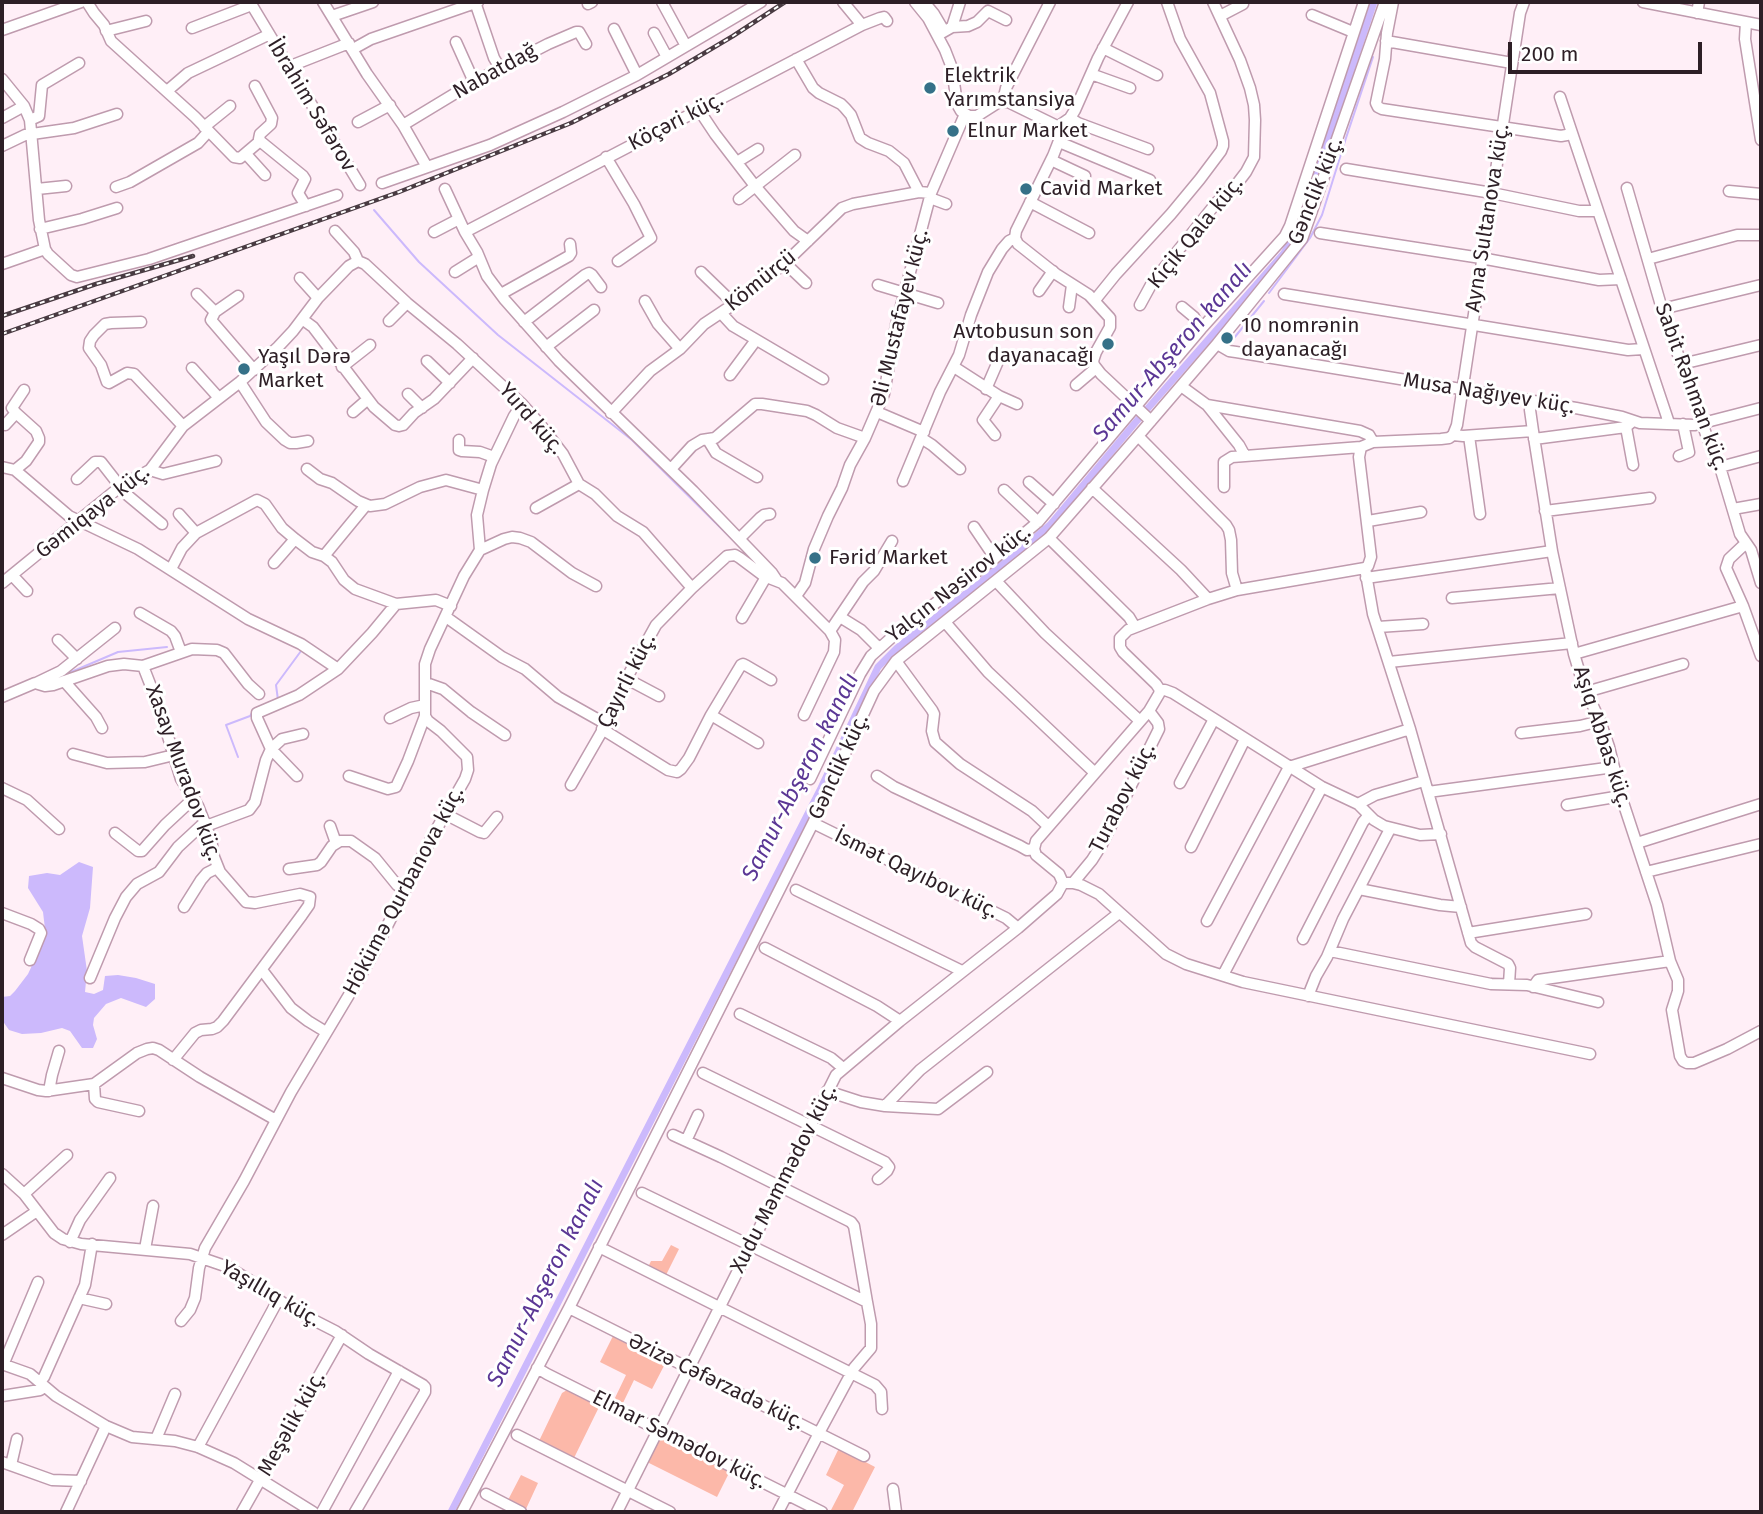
<!DOCTYPE html>
<meta charset="utf-8">
<style>
body{margin:0}
#map{position:relative;width:1763px;height:1514px;overflow:hidden;background:#ffeff7;font-family:"Fira Sans",sans-serif}
canvas{display:block}
.frame{position:absolute;inset:0;border:4px solid #2d1f26;pointer-events:none}
.scale{position:absolute;left:1508px;top:42px;width:194px;height:32px;box-sizing:border-box;border:4px solid #2d1f26;border-top:0;padding-left:9px;font-size:21px;line-height:24px;white-space:nowrap;color:#2d1f26;-webkit-text-stroke:5px #fff;paint-order:stroke}
</style>
<div id="map">
<canvas width="1763" height="1514"></canvas>
<div class="frame"></div>
<div class="scale">200 m</div>
</div>
<script>
const ctx = document.querySelector('canvas').getContext('2d');
ctx.lineJoin = 'round';
function paint(path, color) { ctx.fillStyle = color; ctx.fill(path, 'evenodd'); }
const poly = rows => new Path2D(rows.map(r => 'M' + r).join(''));
function strokePath(path, color, width, dash) { ctx.strokeStyle = color; ctx.lineWidth = width; ctx.lineCap = dash ? 'butt' : 'round'; ctx.setLineDash(dash || []); ctx.stroke(path); }
function label(font, color, halo, rows, align = 'center') {
  ctx.font = font + ' "Fira Sans",sans-serif'; ctx.lineWidth = 6; ctx.setLineDash([]); ctx.textBaseline = 'middle'; ctx.strokeStyle = halo; ctx.fillStyle = color; for (const [text, x, y, turn = 0] of rows) {
    ctx.save(); ctx.translate(x, y); ctx.rotate((+turn || 0) * Math.PI / 180); ctx.textAlign = isNaN(turn) ? turn : align; if (halo) ctx.strokeText(text, 0, 0); ctx.fillText(text, 0, 0); ctx.restore();
  }
}
paint(poly([
 [671,1245,679,1249,666,1275,648,1267,651,1261,662,1261],
 [613,1336,666,1362,652,1389,634,1380,622,1405,614,1400,626,1375,600,1362],
 [567,1390,600,1405,574,1458,539,1441,562,1393],
 [661,1435,730,1471,717,1497,647,1462],
 [839,1448,875,1467,852,1512,835,1512,831,1510,844,1485,826,1475],
 [521,1475,538,1483,526,1509,508,1500]
]), '#fcb8a9');
paint(poly([
 [79,862,93,867,90,908,82,936,87,971,85,992,94,994,103,990,105,976,118,975,136,978,155,984,155,999,146,1007,121,998,106,1004,94,1018,93,1025,97,1039,93,1048,82,1048,70,1031,62,1028,41,1033,22,1034,9,1030,2,1020,2,997,10,996,15,991,28,974,42,944,45,929,43,912,28,888,29,876,47,873,60,875]
]), '#ccb9fc');
strokePath(poly([
 [374,210,419,262,498,335,632,440,741,548],
 [1269,293,1310,238,1322,215,1346,138,1373,57],
 [1230,343,1264,301],
 [64,675,118,652,167,647],
 [278,700,276,685,301,651],
 [238,757,226,725,250,716,254,710]
]), '#ccb9fc', 2);
strokePath(poly([
 [451,1512,821,788,878,667,897,648,1021,550,1050,525,1135,423,1284,253,1298,229,1374,2]
]), '#ccb9fc', 7);
const minor = poly([
 [87,2,94,13,104,25,111,41,195,117,234,157,240,158,260,141,303,176,305,179,298,193,306,206],
 [323,2,367,74,403,125,427,167],
 [475,2,494,58,500,68],
 [662,2,686,46],
 [843,2,862,25],
 [924,2,934,14,944,31],
 [1393,2,1387,33,1385,59,1376,103,1378,107,1382,109,1561,136,1572,134],
 [1643,2,1761,25],
 [588,4,592,2],
 [1697,13,1699,2],
 [1312,15,1353,32],
 [332,16,373,2],
 [1220,16,1243,4],
 [1746,22,1745,39,1761,140],
 [952,27,968,26,977,22,988,11,1006,20],
 [192,28,249,6,253,7,360,185],
 [614,29,637,75],
 [2,30,81,2],
 [106,31,146,21],
 [654,33,667,57],
 [938,35,952,27,960,2],
 [1386,41,1512,63],
 [456,42,474,82],
 [1103,48,1157,75],
 [353,49,371,39,478,2],
 [796,59,813,88,819,93,841,104,845,108,851,115,860,138,868,143,889,151,904,163,919,192],
 [288,67,349,43],
 [1091,74,1130,88],
 [2,79,24,106,30,120,39,220,45,249,48,254,71,275,77,277,149,259,337,195],
 [255,86,272,118,271,124,260,134,259,139,260,141],
 [167,91,188,73,268,35],
 [1560,97,1669,423],
 [1003,101,1006,88,1050,2],
 [699,110,715,134,755,186,794,231,808,241],
 [2,118,24,106],
 [1070,118,1078,123,1148,149],
 [30,120,39,116,42,85,79,63],
 [358,122,390,105],
 [403,125,474,82,548,44,576,32,579,32,586,44],
 [204,127,230,106],
 [1057,127,1070,118,1075,110,1098,58,1128,2],
 [1059,142,1150,180],
 [2,146,25,135,74,128,117,114],
 [246,154,265,175],
 [606,157,634,204,651,238,618,261],
 [1051,160,1085,176],
 [737,162,758,149],
 [1346,169,1492,193,1579,211,1598,211],
 [382,183,490,145,563,112,637,75,761,2],
 [116,187,130,182,198,143,208,132],
 [1627,188,1662,309,1707,437,1720,467,1740,534,1751,550,1761,583],
 [37,189,66,186],
 [445,189,465,232,477,252,487,276,505,300,559,361,693,491,772,573,776,579],
 [1729,191,1761,194],
 [930,198,946,204],
 [739,199,795,155],
 [1030,202,1089,233],
 [40,229,82,219,117,208],
 [335,231,354,252,358,261],
 [434,232,459,219],
 [465,232,862,25,880,18,884,17,887,21],
 [1320,233,1481,258,1599,280,1621,279],
 [1015,238,1018,244,1056,274,1089,295,1110,318,1110,327,1096,352,1093,361,1094,365,1101,374,1151,421],
 [1648,259,1737,235,1761,235],
 [358,261,365,264,407,303,457,344,522,404,539,423,563,454,579,484,595,494,617,516,643,532,692,588],
 [785,263,806,283],
 [2,264,45,249],
 [455,272,479,257],
 [701,272,734,304],
 [300,278,318,298],
 [878,285,938,303],
 [1039,291,1053,271],
 [197,294,215,312],
 [501,294,569,256,571,253,570,244],
 [1284,294,1628,350,1643,349],
 [238,296,215,312,211,320,254,370],
 [1095,300,1116,274,1171,214,1200,179,1221,151,1223,146,1223,141,1210,93,1180,39,1167,2],
 [645,301,658,324,680,349],
 [1140,305,1152,283,1217,202,1236,185,1246,172,1254,157,1255,120,1254,105,1250,88,1240,60,1213,2],
 [1069,307,1072,285],
 [1182,307,1194,317,1201,329],
 [1662,309,1761,285],
 [721,313,733,326,823,379],
 [302,319,313,327,374,407,395,425,399,426,403,425,414,413,434,399,473,358],
 [389,321,407,303],
 [141,322,111,323,105,324,94,335,90,341,89,348,101,365,107,382,109,383,127,373,134,374,183,426],
 [524,322,585,275,589,273,592,275,601,287],
 [1217,344,1229,351,1236,352,1576,408,1622,417,1640,423,1695,425,1761,408],
 [546,347,594,310],
 [427,361,450,383],
 [1682,364,1761,345],
 [342,367,370,345],
 [954,367,999,396,1017,404],
 [192,368,219,398],
 [730,375,756,340],
 [240,382,266,422,285,440,290,443,296,443,308,441],
 [1076,385,1096,368],
 [1181,386,1207,405,1360,431,1369,435,1373,442],
 [986,389,999,359,1001,356,1005,356,1012,358],
 [408,394,422,408],
 [1532,401,1530,410,1533,431,1552,551,1574,654,1584,687,1600,721,1609,747,1621,796,1657,905,1670,961,1678,980,1678,991,1672,1010,1680,1056,1683,1061,1687,1063,1694,1063,1727,1049,1761,1031],
 [1207,405,1239,445,1245,456,1361,447,1373,442,1441,439,1449,438,1453,435],
 [353,412,368,399],
 [877,412,924,432],
 [611,413,650,371,680,349,704,324,734,304,785,263,842,208,853,204,919,192,931,193],
 [5,425,16,413],
 [1626,427,1633,465],
 [995,435,983,420,999,396],
 [1453,435,1457,425,1520,13,1524,2],
 [1453,435,1463,436,1533,431],
 [1469,436,1480,514],
 [921,438,932,445,960,469],
 [1534,439,1626,427,1633,421],
 [459,440,459,450,462,451,480,452,494,457],
 [708,440,716,453,757,477],
 [1679,456,1689,452,1683,424],
 [2,467,15,470,69,516,138,549,248,619,301,644,338,669],
 [1720,467,1761,456],
 [307,469,320,479,332,483,358,501,370,506,385,504,420,487,446,480,483,490],
 [671,469,692,446,702,440,715,438,755,404,762,404,807,411,816,415,837,428,865,438],
 [15,470,26,461,39,442,39,438,36,431,16,413,12,408,24,390],
 [150,470,163,474,216,461],
 [77,479,95,462,101,462,126,494,162,524],
 [903,481,940,392,959,355,971,315,988,272,1002,249,1009,241,1015,238,1016,231,1053,156,1060,138,1059,131,1055,125,1008,102,999,102,977,116,969,116,961,111,957,104,952,68,945,50,928,18,915,2],
 [1029,482,1054,504],
 [1224,487,1224,462,1232,457,1245,456],
 [1092,488,1181,570,1208,599],
 [1004,490,1038,522],
 [536,508,579,484],
 [1733,509,1761,504],
 [1545,511,1650,498],
 [179,514,196,533],
 [1368,521,1421,512],
 [974,527,995,558],
 [740,538,760,518,764,515,770,514],
 [1049,538,1129,617,1135,627],
 [1746,543,1729,559,1726,568,1743,606,1761,656],
 [480,550,504,539,512,537,520,538,531,542,572,573,596,586],
 [324,556,366,505],
 [274,563,295,539],
 [1365,568,1373,614,1410,729,1471,943,1475,947,1508,964,1510,968,1509,984],
 [171,569,182,548,196,533,257,500,265,504,282,528,295,539,312,552,324,556,332,562,344,580,355,589,396,604,436,600,451,606],
 [12,575,27,591],
 [1366,578,1552,551],
 [996,581,1045,633,1140,721],
 [2,583,121,486,150,470,183,426,240,382,278,347,293,331,318,298,349,266,358,261],
 [1237,590,1232,573,1231,540,1229,530,1226,525,1138,436,1217,344,1302,239,1385,2],
 [796,596,805,583,814,549,828,516,842,488,850,465,865,438,884,394,896,325,931,193,965,114],
 [1452,598,1560,588],
 [140,613,171,631,175,636,181,652],
 [446,617,502,657,525,669,558,697,606,724],
 [840,617,861,630,879,648],
 [742,618,766,577],
 [945,622,988,672,1095,773],
 [1378,627,1423,624],
 [830,631,863,582,874,571,892,541],
 [58,640,77,659],
 [1574,654,1743,606],
 [896,661,932,710,934,714,932,731,935,742,960,764,1032,811,1048,826],
 [1389,662,1572,643],
 [143,666,192,649,217,650,224,653,248,684,259,694],
 [627,679,659,696],
 [64,681,96,717,102,728],
 [36,683,61,671,115,628],
 [426,683,443,689,471,712,505,735],
 [1160,690,1165,690,1173,693,1322,787,1358,804,1374,820,1384,826,1420,835,1441,834],
 [1586,692,1683,664],
 [2,697,35,683,45,686,53,685,108,666,124,664,143,666,159,707,181,779,198,806,211,839,214,857,220,872,246,902,255,903,300,894,310,897,309,905,302,915,223,1021,217,1027,212,1029,201,1030,195,1033,173,1060],
 [711,715,758,743],
 [390,718,411,708,425,705],
 [602,729,668,770,677,772,681,769,689,758,711,715,741,665,743,664,747,666,771,680],
 [1521,733,1580,726,1600,721],
 [271,749,257,718,257,713,299,695,338,669,372,633,396,604],
 [271,749,297,776],
 [73,754,107,763,145,762,174,755],
 [349,776,388,789,396,787,408,761,425,716],
 [877,776,894,787,1020,846,1027,850,1034,849],
 [810,779,860,674,871,656,900,630,995,558,1038,522,1201,329,1285,236,1290,226,1364,2],
 [1180,783,1214,719],
 [571,785,613,712,630,672,656,625,692,588,727,556,735,555,740,558,764,576,782,583,830,631,835,640,834,652,804,715],
 [2,788,27,800,59,829],
 [1428,792,1614,767],
 [1358,804,1375,795,1424,781],
 [1567,805,1621,796],
 [445,814,480,832,484,833,497,817],
 [813,823,1006,918,1018,928],
 [206,826,249,810,255,802,266,760,271,749,282,739,303,734],
 [330,826,336,843],
 [115,833,138,851,142,851,165,825,194,798],
 [1637,843,1761,804],
 [1191,847,1245,739],
 [289,869,317,865,321,862,332,846,340,841,351,841,375,858,397,885,405,890],
 [1646,872,1761,844],
 [1063,883,1059,874,1036,855,1034,849,1036,841,1149,711,1159,694,1160,690,1156,684,1123,652,1120,647,1120,638,1128,630,1208,599,1237,590,1365,568,1368,566,1371,557,1359,457,1361,447],
 [1063,883,1073,883,1081,885,1099,894,1166,954,1186,964,1243,982,1590,1054],
 [1073,883,1092,860,1102,844,1159,729,1158,723,1149,711],
 [1359,889,1440,905,1461,907],
 [796,890,962,971],
 [184,907,201,880,207,873,217,868],
 [2,913,31,924,39,929,41,933,30,960],
 [1207,921,1289,767,1410,729],
 [1468,933,1586,914],
 [1303,939,1363,822,1369,815],
 [765,948,877,1006,900,1021],
 [1330,951,1491,984,1527,985,1598,1002],
 [262,970,291,1008,308,1021,326,1032],
 [1223,975,1322,787],
 [90,978,115,918,126,897,137,884,159,872,178,847,205,822],
 [1533,987,1538,980,1670,961],
 [1308,996,1316,976,1327,957,1343,919,1390,829],
 [740,1014,831,1058,843,1068],
 [703,1073,885,1162,889,1167,887,1171,878,1179],
 [2,1078,38,1090,46,1091,94,1084,137,1053,147,1049,153,1048,159,1050,200,1077,276,1120],
 [94,1084,95,1099,98,1102,139,1111],
 [49,1091,52,1075,59,1051],
 [827,1091,861,1102,885,1106,920,1070,1119,913],
 [885,1106,938,1109,987,1072],
 [673,1135,721,1157,851,1222,854,1226,867,1302],
 [686,1141,698,1115],
 [2,1174,24,1194,54,1233,63,1239,81,1244,190,1254,228,1267,259,1286,292,1309,335,1331,369,1354,423,1385,425,1387,425,1392,355,1512],
 [642,1193,867,1302,871,1324,871,1348,854,1368,819,1433,778,1512],
 [24,1194,67,1155],
 [2,1235,37,1211],
 [70,1242,80,1220,110,1178],
 [599,1247,875,1385,881,1392,882,1409],
 [145,1249,153,1206],
 [79,1298,106,1304],
 [569,1308,864,1456],
 [181,1321,190,1310,195,1298,199,1268,205,1248,244,1181,291,1092,371,958,432,837,465,779,468,770,467,757,441,731,428,721,425,716,425,664,430,649,464,576,480,550,477,515,483,490,491,464,514,416,522,404],
 [2,1364,30,1374,56,1396,106,1426,132,1437,175,1441,198,1447,234,1463,313,1512],
 [3,1365,38,1282],
 [537,1368,547,1374,822,1512],
 [40,1382,44,1377,85,1285,92,1244],
 [2,1396,40,1390,44,1387],
 [517,1435,670,1512],
 [156,1439,175,1394],
 [198,1447,278,1300],
 [2,1462,52,1480,81,1481],
 [11,1465,17,1439],
 [893,1489,896,1512],
 [486,1494,521,1512],
 [66,1512,106,1426],
 [242,1512,342,1335],
 [322,1512,399,1371],
 [462,1512,569,1308,813,823,874,691,896,661,1049,538,1138,436],
 [617,1512,836,1075,900,1021,1018,928,1057,894,1063,883]
]);
strokePath(minor, '#bf9bae', 13);
strokePath(minor, '#fff', 10);
const rail = poly([
 [2,316,96,284,193,256],
 [2,334,399,192,571,123,669,74,733,36,785,2]
]);
strokePath(rail, '#493b42', 4.5);
strokePath(rail, '#fff', 2, [5]);
for (const [x, y, r, color] of [
 [930,88,7,"#357188"],
 [953,131,7,"#357188"],
 [1026,189,7,"#357188"],
 [1227,338,7,"#357188"],
 [1108,344,7,"#357188"],
 [244,369,7,"#357188"],
 [815,558,7,"#357188"]
]) { const dot = new Path2D(); dot.arc(x, y, r, 0, 2 * Math.PI); ctx.fillStyle = color; ctx.fill(dot); strokePath(dot, '#fff', 2.5); }
label('21px', '#2d1f26', '#fff', [
 ["Nabatdağ",495,72,-29],
 ["İbrahim Səfərov",311,105,59],
 ["Köçəri küç.",676,122,-27],
 ["Gənclik küç.",1316,191,-68],
 ["Ayna Sultanova küç.",1488,218,-81],
 ["Kiçik Qala küç.",1196,233,-51],
 ["Kömürçü",761,281,-39],
 ["Əli Mustafayev küç.",900,318,-76],
 ["Sabit Rəhman küç.",1691,387,70],
 ["Musa Nağıyev küç.",1489,394,9],
 ["Yurd küç.",531,419,49],
 ["Gəmiqaya küç.",93,512,-38],
 ["Yalçın Nəsirov küç.",959,584,-38],
 ["Çayırli küç.",627,681,-63],
 ["Aşıq Abbas küç.",1602,737,72],
 ["Gənclik küç.",839,767,-65],
 ["Xasay Muradov küç.",183,773,70],
 ["Turabov küç.",1123,798,-63],
 ["İsmət Qayıbov küç.",916,874,26],
 ["Hökümə Qurbanova küç.",404,891,-62],
 ["Xudu Məmmədov küç.",784,1179,-63],
 ["Yaşıllıq küç.",270,1294,30],
 ["Əzizə Cəfərzadə küç.",716,1382,26],
 ["Meşəlik küç.",292,1424,-61],
 ["Elmar Səmədov küç.",679,1440,27]
]);
label('21px', '#2d1f26', '#fff', [
 ["Elektrik",944,76],
 ["Yarımstansiya",944,100],
 ["Elnur Market",967,131],
 ["Cavid Market",1040,189],
 ["10 nomrənin",1241,326],
 ["dayanacağı",1241,350],
 ["Avtobusun son",1094,332,"right"],
 ["dayanacağı",1094,356,"right"],
 ["Yaşıl Dərə",258,357],
 ["Market",258,381],
 ["Fərid Market",829,558]
], 'left');
label('italic 23px', '#5b3795', '#fff', [
 ["Samur-Abşeron kanalı",1173,352,-49],
 ["Samur-Abşeron kanalı",801,777,-63],
 ["Samur-Abşeron kanalı",546,1283,-63]
]);
</script>
